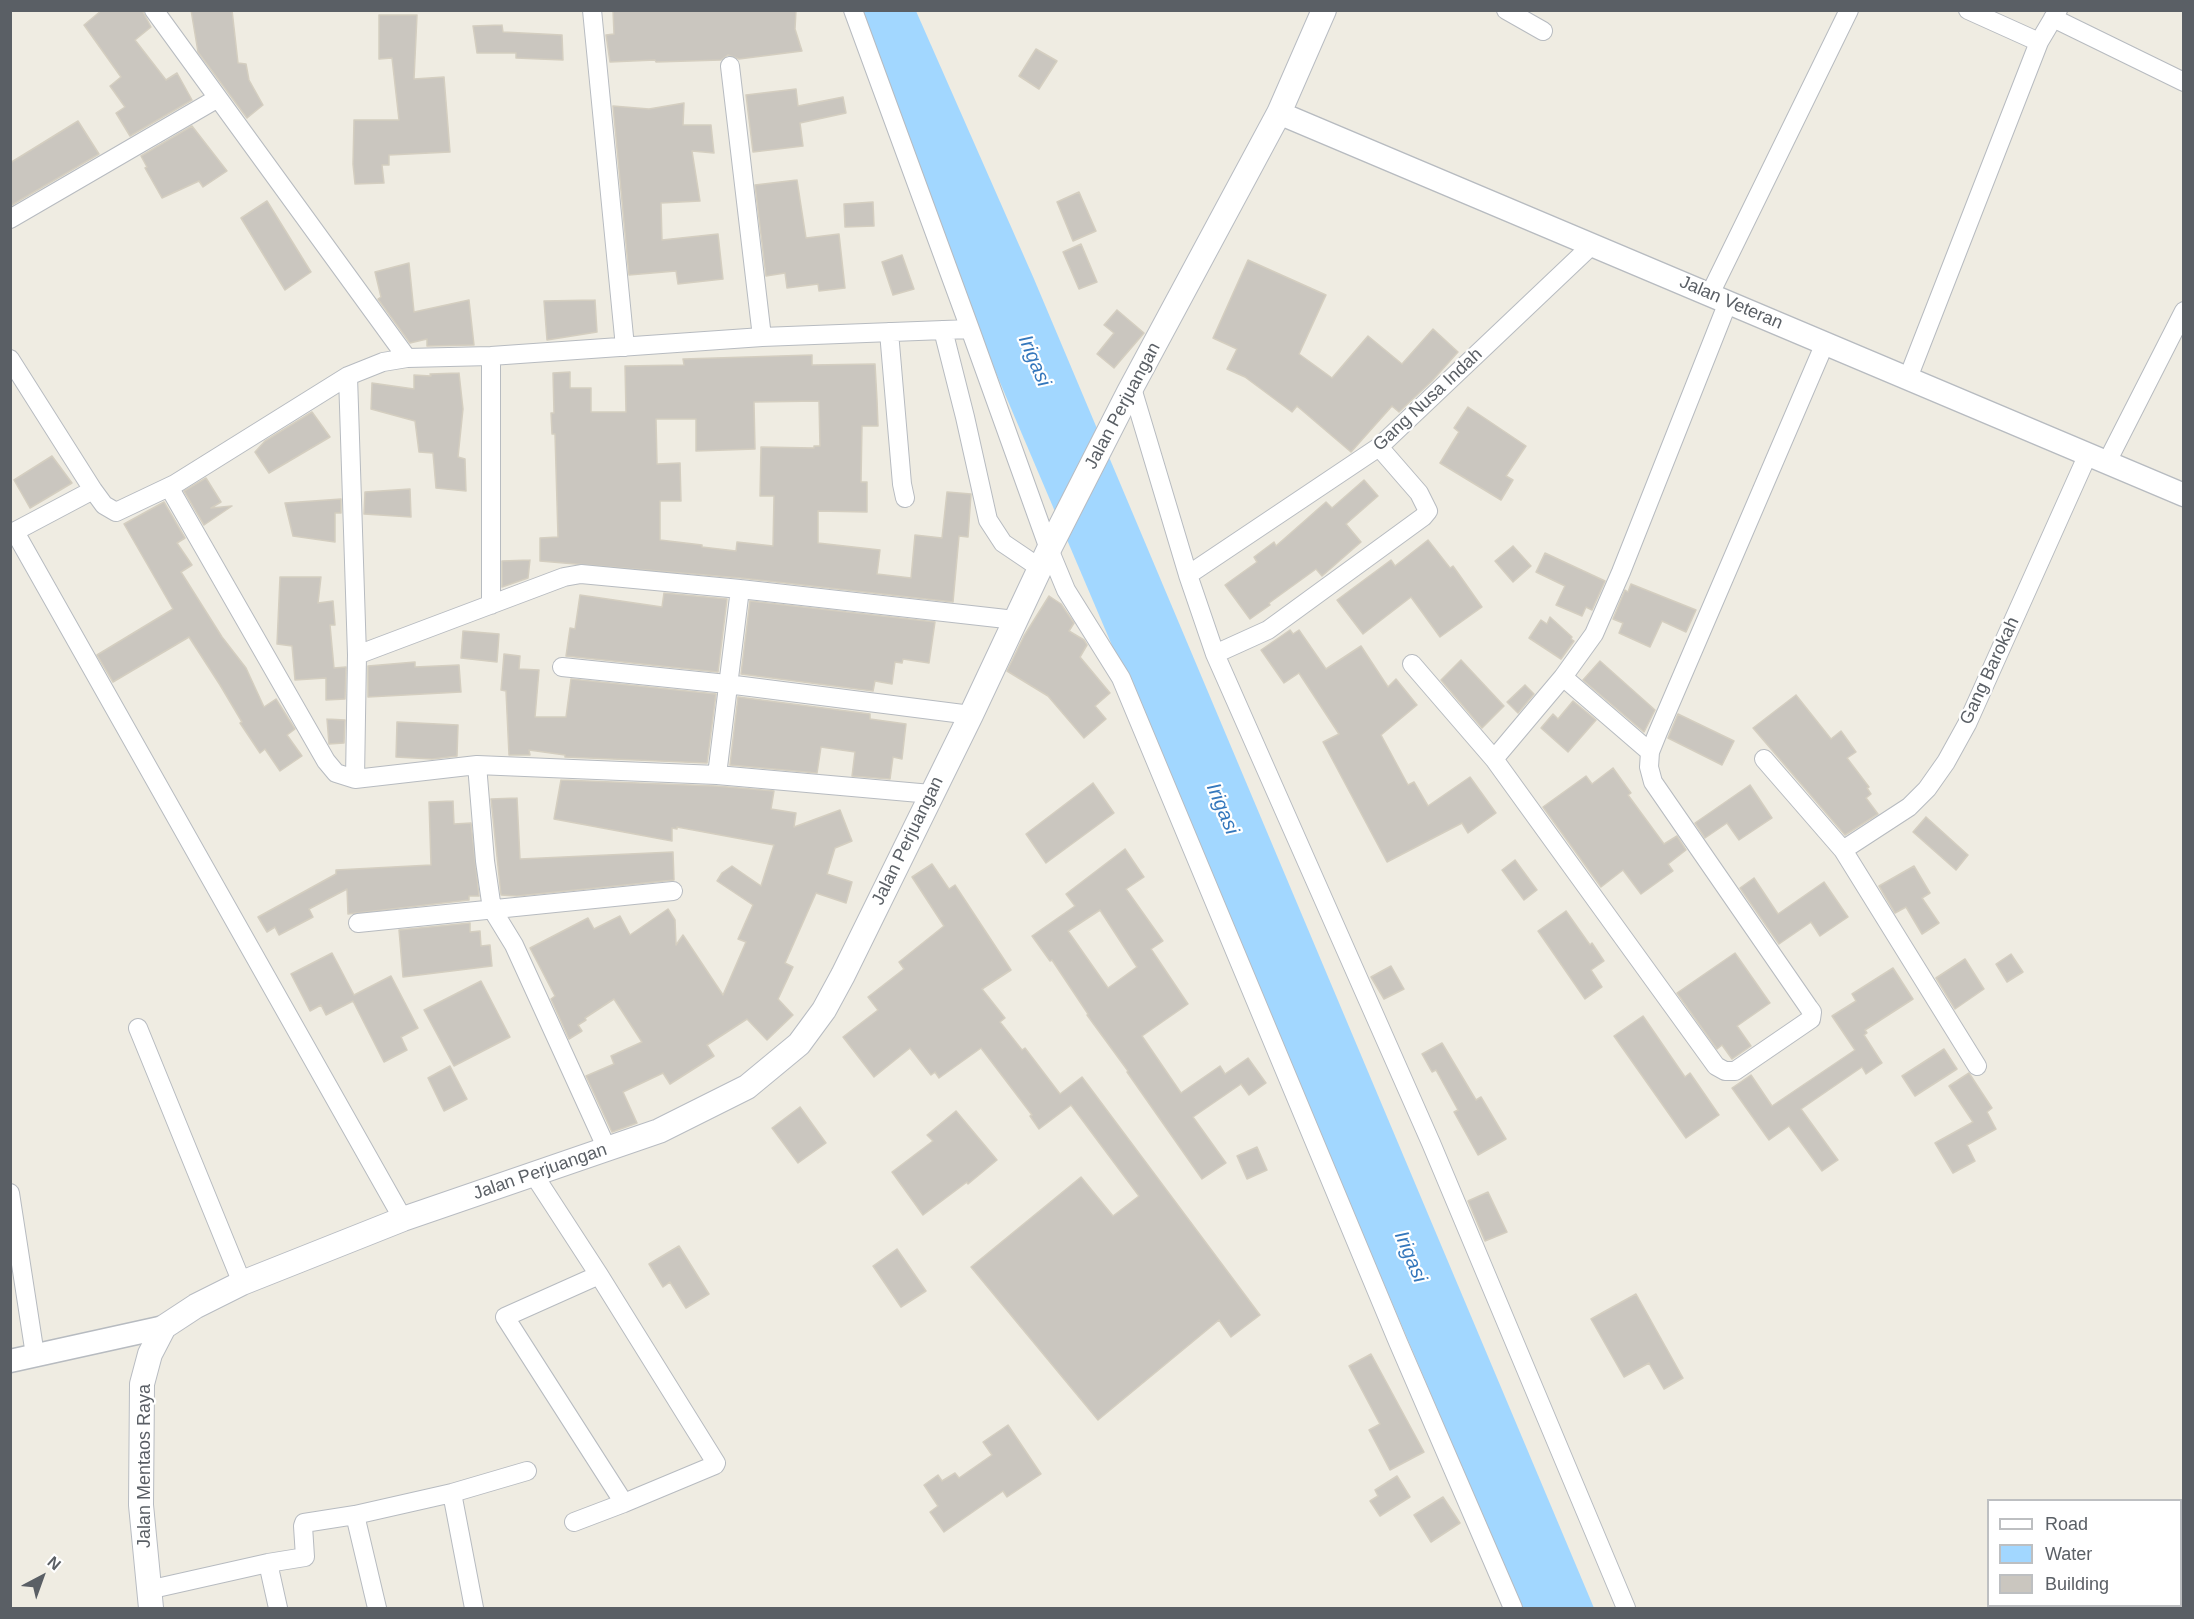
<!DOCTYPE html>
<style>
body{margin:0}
#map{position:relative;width:2194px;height:1619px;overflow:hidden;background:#efece2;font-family:Arial,sans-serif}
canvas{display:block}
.frame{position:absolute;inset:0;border:12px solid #5a5f65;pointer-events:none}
.legend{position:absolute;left:1987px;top:1499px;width:195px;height:108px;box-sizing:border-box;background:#fff;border:2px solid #bdbfc1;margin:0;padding:8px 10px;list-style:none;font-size:18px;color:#5a5f65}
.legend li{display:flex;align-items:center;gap:12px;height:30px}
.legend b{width:30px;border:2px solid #bdbfc1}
.north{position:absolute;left:12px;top:1547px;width:60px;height:60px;-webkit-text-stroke:4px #fff;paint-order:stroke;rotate:41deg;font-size:16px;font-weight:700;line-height:24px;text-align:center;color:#5a5f65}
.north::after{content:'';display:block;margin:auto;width:21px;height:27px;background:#5a5f65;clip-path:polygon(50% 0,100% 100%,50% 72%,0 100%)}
</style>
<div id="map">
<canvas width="2194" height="1619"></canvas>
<div class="frame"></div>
<ul class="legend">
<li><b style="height:8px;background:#fff"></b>Road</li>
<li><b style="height:16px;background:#a2d7ff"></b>Water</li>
<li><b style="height:16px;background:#cac6bf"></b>Building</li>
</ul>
<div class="north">N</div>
</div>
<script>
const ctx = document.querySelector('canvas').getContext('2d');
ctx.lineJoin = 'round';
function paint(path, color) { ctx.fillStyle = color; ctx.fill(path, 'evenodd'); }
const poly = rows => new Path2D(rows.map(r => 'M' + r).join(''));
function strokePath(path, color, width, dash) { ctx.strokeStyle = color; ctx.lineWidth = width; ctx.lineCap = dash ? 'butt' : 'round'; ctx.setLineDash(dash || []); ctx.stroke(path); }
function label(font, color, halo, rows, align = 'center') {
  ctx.font = font + ' Arial,sans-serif'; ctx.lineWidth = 4.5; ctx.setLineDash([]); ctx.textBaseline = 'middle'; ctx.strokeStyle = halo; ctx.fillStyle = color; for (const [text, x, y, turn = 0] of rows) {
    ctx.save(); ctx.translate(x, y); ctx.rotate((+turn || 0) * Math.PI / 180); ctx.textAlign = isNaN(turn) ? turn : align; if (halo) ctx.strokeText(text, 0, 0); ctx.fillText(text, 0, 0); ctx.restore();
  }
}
paint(poly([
 [850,11,916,11,1034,279,1594,1608,1522,1608,875,89]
]), '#a2d7ff');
const building = poly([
 [102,10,142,10,151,27,135,40,166,80,177,73,192,100,130,136,116,113,125,107,110,86,121,77,84,25,102,10],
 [191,10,232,10,238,63,246,64,249,80,263,105,247,118,198,52,191,10],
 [613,10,796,10,795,29,802,51,739,59,728,55,721,60,656,62,655,60,610,62,606,35,614,34,613,10],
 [379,15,417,15,414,79,444,77,450,152,389,155,389,165,382,165,384,183,355,184,353,164,354,120,399,120,392,58,379,59,379,15],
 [502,25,503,32,562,35,563,60,516,58,516,53,477,53,473,26,502,25],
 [1036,49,1057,61,1039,89,1019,76,1036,49],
 [796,89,798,106,843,97,846,113,800,123,803,146,753,152,746,95,796,89],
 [684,103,683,125,711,125,714,153,692,151,700,201,661,203,662,240,718,234,723,279,678,284,676,271,629,275,613,106,649,109,684,103],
 [78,121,99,154,10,206,10,163,78,121],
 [192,126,227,171,203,187,199,181,162,198,145,168,147,167,141,156,192,126],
 [797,180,806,238,839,234,845,288,819,291,818,284,787,288,785,273,766,276,755,185,797,180],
 [1079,192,1096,231,1073,241,1057,202,1079,192],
 [267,201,311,272,285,290,241,218,267,201],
 [873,202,874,226,845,227,844,204,873,202],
 [1081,244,1097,282,1079,289,1063,252,1081,244],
 [902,255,914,289,893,295,882,262,902,255],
 [1248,260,1326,295,1299,354,1332,378,1368,336,1402,364,1433,329,1458,352,1432,381,1399,412,1392,406,1351,452,1297,406,1292,412,1245,377,1227,369,1237,349,1213,338,1248,260],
 [409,263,414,312,469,300,474,345,427,346,427,339,410,343,378,299,381,297,375,272,409,263],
 [595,300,597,332,547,340,544,301,595,300],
 [1117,310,1144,333,1114,368,1097,354,1114,333,1104,325,1117,310],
 [812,355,812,365,875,364,877,400,878,426,862,426,861,482,867,482,867,512,818,511,818,543,880,550,877,574,911,578,915,535,942,538,947,492,971,494,968,537,959,536,953,602,741,578,540,561,540,538,558,537,555,434,552,434,551,413,554,413,553,373,570,372,570,388,591,388,591,412,626,412,625,366,684,365,683,359,812,355],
 [819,401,820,446,814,446,814,448,761,447,760,496,774,496,773,546,737,542,736,551,702,547,702,545,660,540,660,501,681,501,680,463,657,464,656,419,696,419,696,451,755,449,754,402,819,401],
 [459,373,463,409,458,457,465,459,466,491,436,488,433,453,419,452,415,421,371,409,372,383,414,389,414,375,431,376,430,374,459,373],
 [1468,407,1526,446,1506,476,1513,480,1501,500,1440,463,1459,432,1454,428,1468,407],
 [312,412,330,437,269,473,255,452,265,441,312,412],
 [52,456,72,483,30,508,14,480,52,456],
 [206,478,221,502,211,508,232,506,204,525,184,491,206,478],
 [1364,480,1378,496,1346,524,1361,542,1322,576,1316,569,1269,603,1270,605,1250,619,1225,585,1257,562,1254,557,1274,542,1276,546,1326,502,1332,508,1364,480],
 [410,489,411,517,364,514,365,492,410,489],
 [341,499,341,513,335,513,335,542,293,536,285,503,341,499],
 [164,502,185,538,177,543,192,565,181,572,222,637,246,668,264,707,276,699,295,729,287,735,302,756,280,771,265,749,260,753,240,723,242,722,220,685,189,637,113,682,97,655,173,609,124,524,164,502],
 [1428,540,1450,568,1453,566,1482,607,1440,637,1411,597,1363,634,1337,600,1391,560,1395,566,1428,540],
 [1513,546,1531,566,1513,582,1495,561,1513,546],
 [1545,553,1605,581,1592,610,1586,607,1582,616,1556,605,1565,586,1536,572,1545,553],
 [530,560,528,578,502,587,502,561,530,560],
 [280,577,321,577,318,603,333,601,335,625,330,625,334,668,346,667,345,699,326,700,326,678,295,680,292,646,277,644,280,577],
 [1631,584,1696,610,1686,632,1662,621,1650,647,1619,633,1623,623,1613,619,1625,590,1628,592,1631,584],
 [664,593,727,599,718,672,566,656,570,628,575,629,580,595,662,607,664,593],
 [1049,596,1061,604,1074,623,1069,631,1084,640,1087,645,1080,657,1110,693,1095,706,1106,719,1084,738,1048,696,1007,671,1024,636,1049,596],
 [750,601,935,622,929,663,903,659,902,663,895,662,892,684,875,681,873,691,741,674,750,601],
 [1550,617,1572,637,1571,639,1574,641,1561,659,1529,638,1541,620,1547,624,1550,617],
 [1290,630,1293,634,1299,630,1326,669,1361,646,1388,687,1396,679,1417,705,1381,735,1408,785,1414,782,1428,806,1470,777,1496,813,1468,833,1462,823,1387,862,1323,742,1339,734,1299,673,1284,683,1261,650,1290,630],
 [463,631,499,634,497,662,461,658,463,631],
 [504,654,520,656,519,669,539,670,535,717,566,717,571,679,716,694,707,763,565,757,565,755,529,750,530,755,509,755,506,691,501,690,504,654],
 [1461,660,1504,706,1482,728,1441,680,1461,660],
 [1600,661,1655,710,1644,732,1583,680,1600,661],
 [415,662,415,667,459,665,461,692,368,697,368,666,415,662],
 [1525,685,1534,694,1518,713,1507,702,1525,685],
 [1796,695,1831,739,1841,731,1856,752,1847,758,1869,787,1867,788,1871,794,1866,798,1878,814,1845,835,1753,728,1796,695],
 [738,697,870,714,870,719,906,724,902,759,893,757,890,779,852,776,855,752,821,747,817,773,730,765,738,697],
 [1573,701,1596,720,1568,752,1541,728,1553,714,1558,719,1573,701],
 [1678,714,1734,741,1722,765,1668,738,1678,714],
 [327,719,345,720,344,743,329,744,327,719],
 [397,722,458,725,457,756,432,759,396,757,397,722],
 [1613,768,1631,793,1628,795,1664,844,1677,836,1686,850,1668,864,1673,871,1641,894,1623,870,1601,887,1543,807,1586,776,1592,784,1613,768],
 [561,780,716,786,774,791,771,809,796,813,794,827,840,810,852,841,835,848,827,874,852,882,846,903,816,893,785,963,793,967,778,999,793,1015,767,1040,747,1019,707,1045,714,1056,670,1084,663,1073,623,1092,637,1123,612,1132,586,1076,614,1064,611,1056,642,1042,614,999,585,1018,586,1020,578,1025,582,1031,569,1039,551,999,555,996,530,948,588,918,594,929,620,916,630,935,668,909,675,920,676,945,683,935,723,995,746,942,738,939,753,905,717,881,722,873,732,866,761,886,774,845,677,827,677,829,672,828,672,841,554,819,561,780],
 [1093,783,1114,813,1046,863,1026,834,1093,783],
 [1750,785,1772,818,1739,840,1727,823,1705,838,1695,823,1750,785],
 [517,798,520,859,673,852,674,880,517,896,501,895,491,799,517,798],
 [453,801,454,824,471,823,479,896,469,896,469,900,348,914,347,889,309,909,313,917,279,935,275,927,267,932,258,917,336,874,336,870,431,865,429,802,453,801],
 [1926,817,1968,855,1956,870,1913,832,1926,817],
 [1125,849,1144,877,1126,889,1163,941,1151,949,1188,1004,1142,1036,1181,1093,1220,1066,1225,1074,1248,1058,1266,1083,1249,1095,1241,1084,1193,1117,1226,1163,1202,1179,1127,1072,1128,1071,1087,1015,1088,1014,1052,960,1050,961,1032,936,1075,906,1066,894,1125,849],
 [1100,910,1137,967,1108,988,1068,931,1100,910],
 [1515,860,1537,890,1524,900,1502,870,1515,860],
 [932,864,949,889,955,885,1011,970,982,989,1005,1018,1000,1022,1022,1050,1025,1048,1060,1094,1082,1077,1260,1315,1231,1337,1219,1320,1098,1420,971,1267,1081,1177,1113,1216,1139,1196,1071,1105,1039,1129,1030,1116,1032,1115,981,1048,939,1078,935,1072,931,1075,910,1048,874,1077,843,1037,878,1010,868,997,904,969,899,962,944,926,912,877,932,864],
 [1914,866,1930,893,1922,898,1939,923,1922,934,1906,907,1895,913,1879,886,1914,866],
 [1754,878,1778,914,1824,882,1848,917,1820,936,1811,922,1779,944,1740,888,1754,878],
 [1566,911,1590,945,1592,943,1604,961,1591,970,1602,987,1585,999,1538,931,1566,911],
 [470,923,470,932,480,931,481,946,490,945,492,966,403,977,399,930,470,923],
 [332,953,354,995,391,976,418,1028,401,1037,407,1050,384,1062,353,1001,326,1015,321,1005,310,1011,291,974,332,953],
 [1735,953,1770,1003,1737,1026,1751,1046,1732,1059,1722,1045,1717,1049,1677,993,1735,953],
 [2011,954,2023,972,2007,982,1996,964,2011,954],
 [1965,959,1984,989,1955,1009,1936,978,1965,959],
 [1391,966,1404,989,1384,999,1371,977,1391,966],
 [1893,968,1913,999,1865,1030,1867,1033,1864,1035,1882,1063,1866,1074,1862,1067,1801,1109,1838,1160,1822,1171,1789,1126,1769,1140,1732,1088,1751,1075,1772,1106,1855,1050,1832,1016,1856,1001,1852,994,1893,968],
 [481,981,510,1037,454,1066,424,1010,481,981],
 [1643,1016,1685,1077,1690,1073,1719,1115,1686,1138,1614,1036,1643,1016],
 [1442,1043,1476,1100,1481,1097,1506,1139,1478,1155,1454,1112,1458,1110,1436,1070,1432,1072,1422,1054,1442,1043],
 [1944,1049,1957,1069,1915,1096,1902,1076,1944,1049],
 [450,1066,467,1099,444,1111,428,1078,450,1066],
 [1969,1073,1992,1108,1987,1112,1996,1129,1967,1145,1975,1161,1953,1173,1935,1143,1973,1122,1949,1086,1969,1073],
 [800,1107,826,1143,798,1163,772,1128,800,1107],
 [956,1111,997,1160,968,1184,967,1182,923,1215,892,1172,933,1141,927,1135,956,1111],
 [1257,1147,1267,1170,1247,1179,1237,1156,1257,1147],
 [1488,1192,1507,1232,1485,1241,1468,1201,1488,1192],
 [679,1246,709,1294,686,1308,670,1282,663,1287,649,1264,679,1246],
 [897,1249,926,1291,901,1307,873,1266,897,1249],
 [1636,1294,1683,1378,1664,1389,1649,1363,1624,1377,1591,1319,1636,1294],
 [1371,1354,1424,1452,1390,1470,1369,1430,1380,1424,1349,1366,1371,1354],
 [1008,1425,1041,1474,1007,1497,1003,1491,944,1532,930,1512,938,1506,924,1485,938,1475,942,1481,955,1473,959,1478,992,1455,983,1442,1008,1425],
 [1397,1476,1410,1497,1380,1516,1370,1501,1378,1496,1375,1490,1397,1476],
 [1443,1497,1460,1523,1431,1542,1414,1515,1443,1497]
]);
paint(building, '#cac6bf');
strokePath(building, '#d4cec0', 1.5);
const minor = poly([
 [592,10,625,347],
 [853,10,970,329,1049,549,1066,590,1121,678,1398,1342,1513,1608],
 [1506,10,1543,31],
 [1968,10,2039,42],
 [2053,18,2184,82],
 [730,66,762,337],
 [218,98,407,358],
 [10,219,218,98,154,10],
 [1710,294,1849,10],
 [943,330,965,417,988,520,1003,543,1040,568],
 [889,332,902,484,905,498],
 [10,359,93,490,104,505,116,512,175,484,348,376,383,362,407,358,491,356,762,337,970,329],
 [348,376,357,655,564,577,581,574,740,589,1015,620],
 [1908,378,2039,42,2058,10],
 [1132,388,1188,575,1215,654,1431,1143,1626,1608],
 [2107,462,2184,311],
 [169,487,326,761,336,773,355,779],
 [15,532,403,1219],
 [10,534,93,490],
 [1188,575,1379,447,1592,245],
 [491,605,491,356],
 [1215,654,1268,630,1423,517,1428,511,1419,493,1379,447],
 [357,655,355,779,477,765,717,775,931,794],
 [1412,664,1494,759,1716,1066,1725,1071,1735,1071,1811,1019,1812,1012,1809,1008,1653,782,1649,767,1650,752,1658,732,1825,343],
 [562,667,727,684,971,715],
 [1563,677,1650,752],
 [1494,759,1563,677,1594,634,1621,572,1728,302],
 [1764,759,1843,850,1977,1066],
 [477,765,485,861,492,909,514,945,607,1149],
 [717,775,740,589],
 [1843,850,1909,807,1927,789,1946,762,1967,724,2088,454],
 [358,923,673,891],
 [138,1028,242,1283],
 [534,1175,599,1275,716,1463,715,1465,624,1503,574,1522],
 [10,1193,35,1355],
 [599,1275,505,1317,624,1503],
 [452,1493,474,1608],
 [355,1515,377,1608],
 [268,1563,278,1608],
 [148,1590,268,1563,305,1557,303,1526,304,1523,355,1515,452,1493,527,1471]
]);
const tertiary = poly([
 [1279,113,2184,495],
 [10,1361,164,1327]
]);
const secondary = poly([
 [151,1608,141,1505,142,1384,150,1354,164,1327,196,1306,242,1283,403,1219,659,1131,747,1087,799,1044,824,1010,843,975,971,715,1049,549,1129,392,1279,113,1324,10]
]);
strokePath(minor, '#b7bbc0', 20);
strokePath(tertiary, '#b7bbc0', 25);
strokePath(secondary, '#b8bcc2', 26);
strokePath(minor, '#fff', 18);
strokePath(tertiary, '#fff', 22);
strokePath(secondary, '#fff', 24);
label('18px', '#5a5f65', '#fff', [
 ["Jalan Veteran",1731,303,23],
 ["Gang Nusa Indah",1428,400,-43],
 ["Jalan Perjuangan",1123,406,-62],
 ["Gang Barokah",1990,671,-65],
 ["Jalan Perjuangan",908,841,-64],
 ["Jalan Perjuangan",540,1172,-19],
 ["Jalan Mentaos Raya",145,1466,-90]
]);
label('italic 20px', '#3477bc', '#fff', [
 ["Irigasi",1034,361,67],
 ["Irigasi",1222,809,67],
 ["Irigasi",1410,1257,67]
]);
</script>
